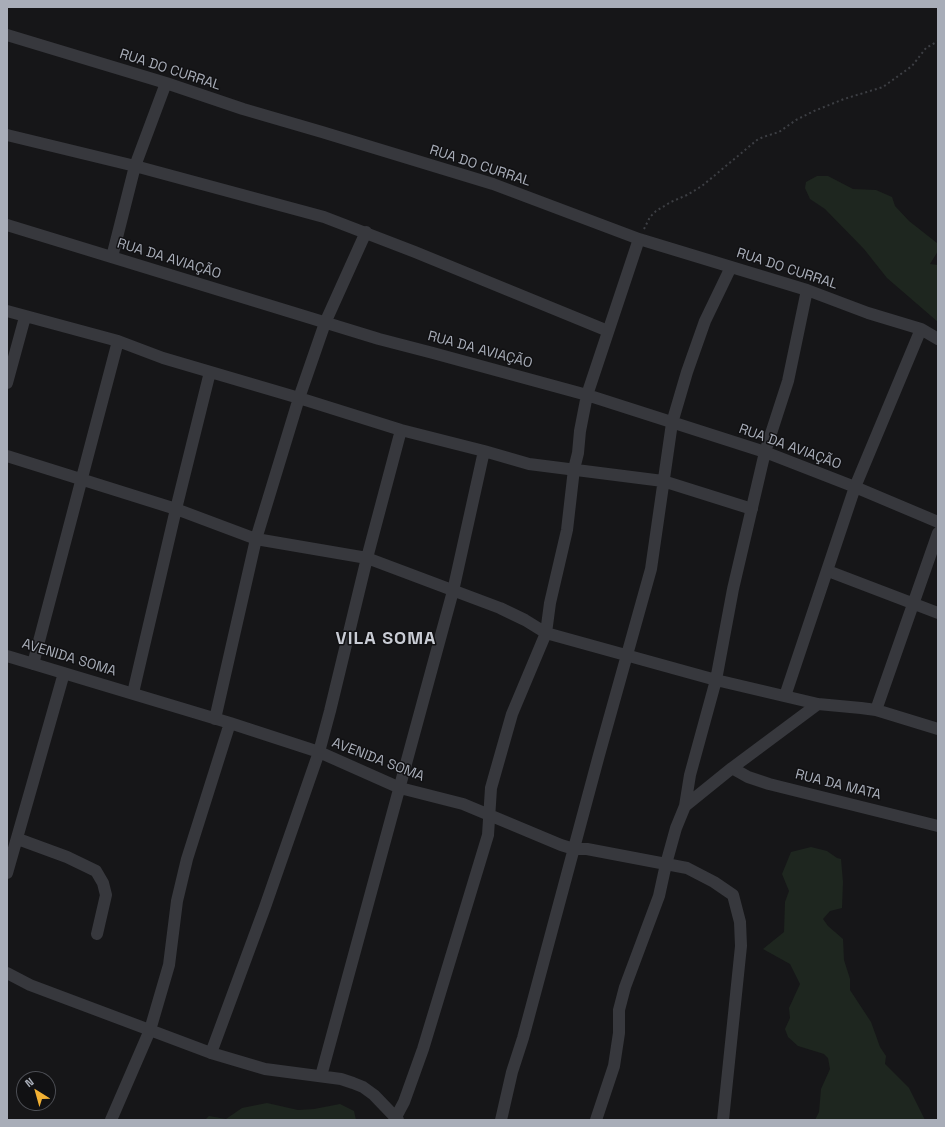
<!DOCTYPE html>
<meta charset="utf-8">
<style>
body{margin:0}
#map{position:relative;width:945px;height:1127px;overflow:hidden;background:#161618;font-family:"Space Grotesk",sans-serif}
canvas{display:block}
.frame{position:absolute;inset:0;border:8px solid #a8adb8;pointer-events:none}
.north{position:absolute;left:16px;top:1071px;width:40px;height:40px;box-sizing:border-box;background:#111113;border:1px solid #4d4f55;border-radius:50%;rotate:323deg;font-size:11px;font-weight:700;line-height:16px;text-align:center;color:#a8adb8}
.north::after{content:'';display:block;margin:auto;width:14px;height:18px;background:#f2b134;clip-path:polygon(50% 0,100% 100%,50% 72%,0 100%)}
</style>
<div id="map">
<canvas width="945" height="1127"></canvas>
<div class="frame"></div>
<div class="north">N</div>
</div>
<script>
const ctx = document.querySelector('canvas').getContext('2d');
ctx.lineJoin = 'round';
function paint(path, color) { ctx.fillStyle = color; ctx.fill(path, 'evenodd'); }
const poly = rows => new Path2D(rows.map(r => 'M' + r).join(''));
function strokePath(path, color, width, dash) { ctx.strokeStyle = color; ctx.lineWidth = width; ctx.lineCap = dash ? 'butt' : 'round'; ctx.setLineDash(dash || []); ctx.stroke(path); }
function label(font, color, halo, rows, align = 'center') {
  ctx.font = font + ' "Space Grotesk",sans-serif'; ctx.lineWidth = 3; ctx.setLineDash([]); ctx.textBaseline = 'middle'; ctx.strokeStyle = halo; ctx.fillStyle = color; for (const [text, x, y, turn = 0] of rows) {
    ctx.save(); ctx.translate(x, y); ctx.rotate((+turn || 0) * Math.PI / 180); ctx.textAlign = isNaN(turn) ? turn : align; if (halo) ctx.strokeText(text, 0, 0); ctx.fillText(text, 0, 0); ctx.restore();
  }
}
paint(poly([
 [817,176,828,176,853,189,876,190,892,197,895,206,909,221,937,243,938,251,930,264,938,265,938,322,887,278,864,249,825,209,810,199,805,188,806,182],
 [811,847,827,851,837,858,841,859,843,882,842,908,830,911,823,919,828,926,843,939,844,960,850,979,850,990,871,1022,880,1047,886,1056,885,1064,909,1088,925,1120,815,1120,819,1112,821,1089,830,1069,828,1058,824,1054,798,1046,788,1037,785,1029,790,1018,789,1008,800,984,790,964,763,949,784,932,785,902,789,891,782,874,791,852],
 [267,1103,298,1110,314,1109,340,1104,354,1111,356,1120,205,1120,209,1116,226,1119,242,1108]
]), '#1e261f');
strokePath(poly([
 [644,229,650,217,656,211,671,202,687,195,702,186,757,140,763,137,779,132,796,120,814,111,844,99,883,87,912,66,926,48,938,41]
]), '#3d3f44', 2, [2, 3]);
strokePath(poly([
 [7,35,166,83,243,109,322,132,493,184,639,239,807,290,868,313,921,329,938,339],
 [7,135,135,166,324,217,415,252,608,331],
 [7,225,379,339,433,353,587,395,765,452,855,487,938,522],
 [112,257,135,166,166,83],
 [7,311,118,341,163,358,299,398,401,430,484,451,529,464,663,481,752,509],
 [7,383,25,317],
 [7,456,176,509,256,539,367,558,500,608,525,620,546,633,716,680,818,704,861,708,876,710,938,729],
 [828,571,938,613],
 [7,656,230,723,319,752,400,788,463,804,561,845,574,849,587,849,687,868,714,882,733,895,740,922,741,946,723,1120],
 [33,664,118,341],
 [133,693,176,509,210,372],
 [785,696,855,487,921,329],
 [876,710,938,533],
 [215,719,256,539,299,398,325,323,366,232],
 [732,768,748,777,769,784,938,826],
 [685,806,732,768,818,704],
 [18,839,67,857,96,871,103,883,106,895,97,934],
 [7,873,64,673],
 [7,973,30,985,211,1053,265,1069,341,1079,353,1083,363,1087,374,1095,398,1120],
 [211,1053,265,907,319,752,330,711,367,558,401,430],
 [321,1076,453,591,484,451],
 [396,1117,404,1102,423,1049,488,835,491,788,512,714,546,633,550,603,567,530,574,469,578,453,580,431,587,395,639,239],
 [111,1120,150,1030,169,965,177,901,187,859,230,723],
 [501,1120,512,1072,523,1038,599,755,651,569,672,423,687,372,705,321,731,267],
 [596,1120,614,1066,619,1033,619,1010,625,987,659,896,666,864,676,828,685,806,690,775,716,680,733,589,765,452,788,381,807,290]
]), '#37383d', 12);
label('14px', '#a8adb8', '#111113', [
 ["RUA DO CURRAL",170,70,18],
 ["RUA DO CURRAL",480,166,18],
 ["RUA DA AVIAÇÃO",169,259,17],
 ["RUA DO CURRAL",787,269,18],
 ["RUA DA AVIAÇÃO",480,350,15],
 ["RUA DA AVIAÇÃO",790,447,20],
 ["AVENIDA SOMA",69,658,17],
 ["AVENIDA SOMA",378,760,21],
 ["RUA DA MATA",838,785,14]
]);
ctx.letterSpacing = '1px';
label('bold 18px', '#c9ccd4', '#111113', [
 ["VILA SOMA",386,639]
]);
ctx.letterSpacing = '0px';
</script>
